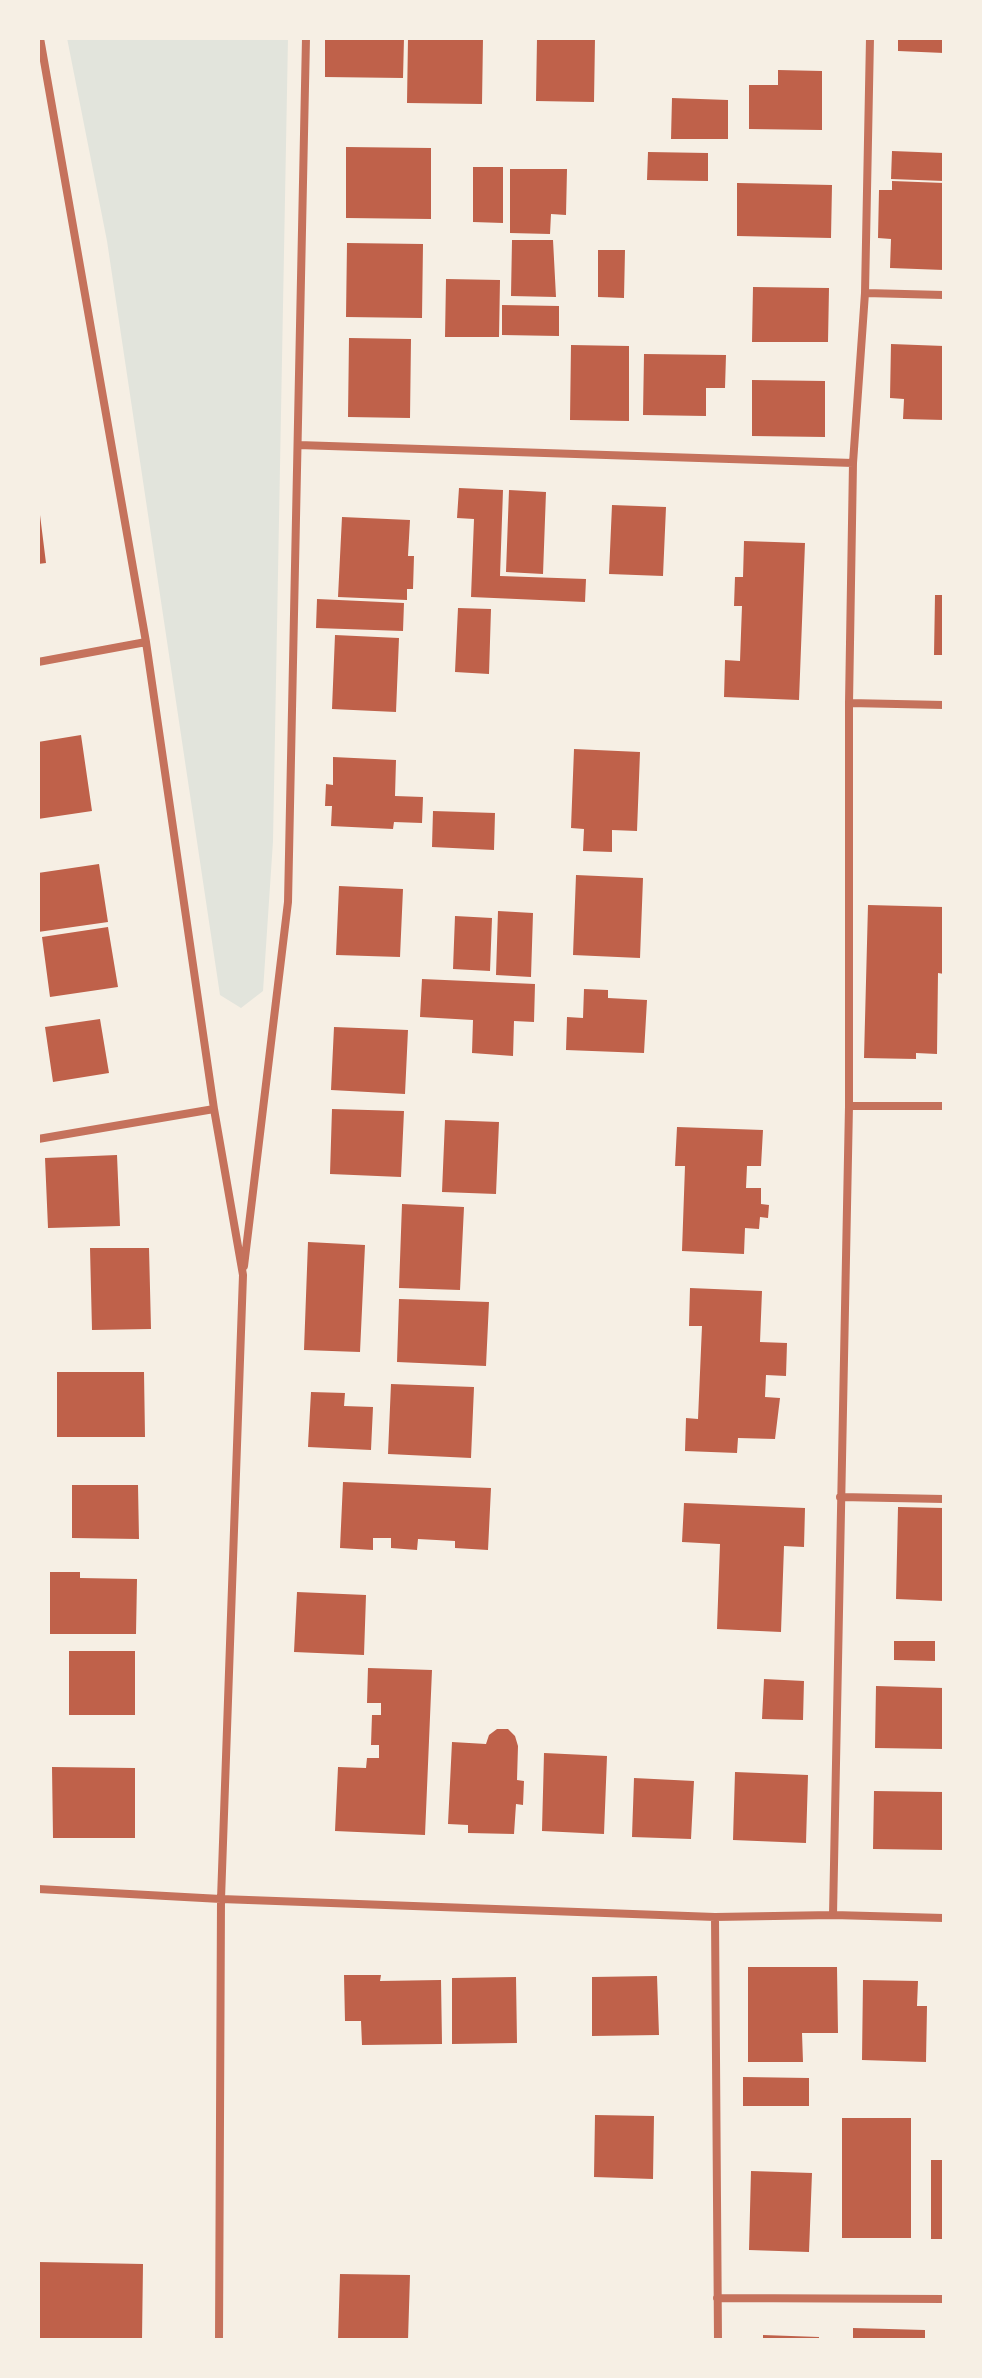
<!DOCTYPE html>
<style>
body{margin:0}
#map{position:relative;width:982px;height:2378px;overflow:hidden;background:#f6efe4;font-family:"Fira Sans Condensed",sans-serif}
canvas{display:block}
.frame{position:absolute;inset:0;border:40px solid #f6efe4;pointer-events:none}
</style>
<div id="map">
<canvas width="982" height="2378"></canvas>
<div class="frame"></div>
</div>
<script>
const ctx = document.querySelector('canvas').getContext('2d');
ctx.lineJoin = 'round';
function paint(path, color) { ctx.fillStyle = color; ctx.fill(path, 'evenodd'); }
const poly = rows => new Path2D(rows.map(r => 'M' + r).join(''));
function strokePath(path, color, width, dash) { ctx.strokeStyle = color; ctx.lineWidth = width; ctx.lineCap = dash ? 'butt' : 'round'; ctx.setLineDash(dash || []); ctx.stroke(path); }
paint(poly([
 [67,38,288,38,273,841,263,991,241,1008,220,995,107,241]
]), '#e2e4dc');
paint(poly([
 [325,38,404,38,403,78,325,77],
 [408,38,483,38,482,104,407,103],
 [537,38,595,38,594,102,536,101],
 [898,38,944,38,944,53,898,51],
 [778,70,822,71,822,130,749,129,749,85,778,85],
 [672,98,728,100,728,139,671,139],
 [346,147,431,148,431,219,346,218],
 [892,151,944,153,944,181,891,179],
 [648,152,708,153,708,181,647,180],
 [473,167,503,167,503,223,473,222],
 [510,169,567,169,566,215,551,214,550,234,510,233],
 [892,181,944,183,944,270,890,268,891,239,878,238,879,190,892,190],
 [737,183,832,185,831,238,737,236],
 [512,240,553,240,556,297,511,296],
 [347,243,423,244,422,318,346,317],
 [598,250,625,250,624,298,598,297],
 [446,279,500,280,499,337,445,337],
 [753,287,829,288,828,342,752,342],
 [502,305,559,306,559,336,502,335],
 [349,338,411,339,410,418,348,417],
 [891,344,944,346,944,420,903,419,904,399,890,398],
 [571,345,629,346,629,421,570,420],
 [644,354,726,355,725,388,706,388,706,416,643,415],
 [752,380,825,381,825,437,752,436],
 [459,488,503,490,500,576,586,579,585,602,471,597,474,519,457,518],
 [509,490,546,492,543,574,506,572],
 [612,505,666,507,663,576,609,574],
 [40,515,46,563,38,564,38,516],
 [342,517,410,520,408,556,414,556,413,589,407,589,407,600,338,597],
 [744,541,805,543,799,700,724,697,725,660,740,661,742,606,734,606,735,577,743,577],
 [935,595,944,595,944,655,934,655],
 [317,599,404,603,403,631,316,628],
 [458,608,491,609,489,674,455,672],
 [335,635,399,638,396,712,332,709],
 [81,735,92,811,38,819,38,742],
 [574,749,640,752,637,831,612,830,612,852,583,851,584,829,571,828],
 [333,757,396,760,395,796,423,797,422,823,394,822,393,829,331,826,332,806,325,806,326,784,333,785],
 [433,811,495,813,494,850,432,847],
 [99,864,108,922,38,932,38,873],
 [576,875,643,878,640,958,573,955],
 [339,886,403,889,400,957,336,955],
 [868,905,944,907,944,974,938,973,937,1054,916,1053,916,1059,864,1058],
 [498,911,533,913,531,977,496,975],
 [455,916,492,918,490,971,453,969],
 [108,927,118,987,50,997,42,937],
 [422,979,535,984,534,1022,514,1021,513,1056,472,1053,473,1020,420,1017],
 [584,989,608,990,608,998,647,1000,644,1053,566,1050,567,1017,583,1018],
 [100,1019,109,1073,53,1082,45,1027],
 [334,1027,408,1030,405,1094,331,1090],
 [332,1109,404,1111,401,1177,330,1174],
 [445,1120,499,1122,496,1194,442,1192],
 [677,1127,763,1130,761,1166,747,1166,746,1188,761,1188,761,1204,769,1205,768,1218,760,1217,759,1229,745,1228,744,1254,682,1251,685,1166,675,1166],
 [117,1155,120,1226,48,1228,45,1158],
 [402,1204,464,1207,460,1290,399,1288],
 [308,1242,365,1245,360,1352,304,1350],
 [90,1248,149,1248,151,1329,92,1330],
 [690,1288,762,1291,760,1342,787,1343,786,1376,766,1375,765,1397,780,1398,775,1439,738,1438,737,1453,685,1451,686,1418,698,1419,702,1326,689,1326],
 [399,1299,489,1302,486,1366,397,1362],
 [57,1372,144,1372,145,1437,57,1437],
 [391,1384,474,1387,471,1458,388,1454],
 [311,1392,345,1393,344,1406,373,1407,371,1450,308,1447],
 [343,1482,491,1488,488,1550,455,1548,455,1541,418,1539,417,1550,391,1548,391,1538,373,1538,373,1550,340,1548],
 [72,1485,138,1485,139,1539,72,1538],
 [684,1503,805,1508,804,1547,784,1546,781,1632,717,1629,720,1544,682,1542],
 [898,1507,944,1508,944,1601,896,1599],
 [50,1572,80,1572,80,1578,137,1579,136,1634,50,1634],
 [297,1592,366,1595,364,1655,294,1652],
 [894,1641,935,1641,935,1661,894,1660],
 [69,1651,135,1651,135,1715,69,1715],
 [368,1668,432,1670,425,1835,335,1831,338,1767,366,1768,367,1758,379,1758,379,1745,371,1745,372,1715,381,1715,381,1703,367,1703],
 [764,1679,804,1681,803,1720,762,1719],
 [876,1686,944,1688,944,1749,875,1748],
 [497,1729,508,1729,515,1736,518,1746,517,1780,524,1781,523,1805,516,1804,514,1834,468,1833,468,1825,448,1824,452,1742,486,1744,489,1735],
 [544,1753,607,1756,604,1834,542,1831],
 [52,1767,135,1768,135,1838,53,1838],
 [735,1772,808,1775,806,1843,733,1840],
 [634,1778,694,1781,691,1839,632,1837],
 [874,1791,944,1792,944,1850,873,1849],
 [748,1967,837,1967,838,2033,802,2033,803,2062,748,2062],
 [344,1975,381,1975,380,1981,441,1980,442,2044,362,2045,361,2021,345,2021],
 [657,1976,659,2035,592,2036,592,1977],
 [516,1977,517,2043,452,2044,452,1978],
 [863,1980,918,1981,917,2006,927,2006,926,2062,862,2060],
 [743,2077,809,2078,809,2106,743,2106],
 [595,2115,654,2116,653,2179,594,2177],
 [842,2118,911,2118,911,2238,842,2238],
 [931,2160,944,2160,944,2239,931,2239],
 [751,2171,812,2173,809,2252,749,2250],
 [38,2262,143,2264,142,2340,38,2340],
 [340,2274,410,2275,408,2340,338,2340],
 [853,2328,925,2330,925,2340,853,2340],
 [763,2335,819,2337,819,2340,763,2340]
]), '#bf614a');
strokePath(poly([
 [40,38,146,642,214,1109,243,1275,221,1899,219,2340],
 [865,293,944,295],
 [298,445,853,463],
 [38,662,146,642],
 [849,703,944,705],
 [849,1106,944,1106],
 [38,1139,214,1109],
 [244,1266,288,902,306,38],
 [840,1497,944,1499],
 [38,1889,221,1899,715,1917,833,1915,944,1918],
 [833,1915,849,1106,849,703,853,463,865,293,870,38],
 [715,1917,718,2340],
 [717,2298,944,2299]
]), '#c5725c', 8);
</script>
